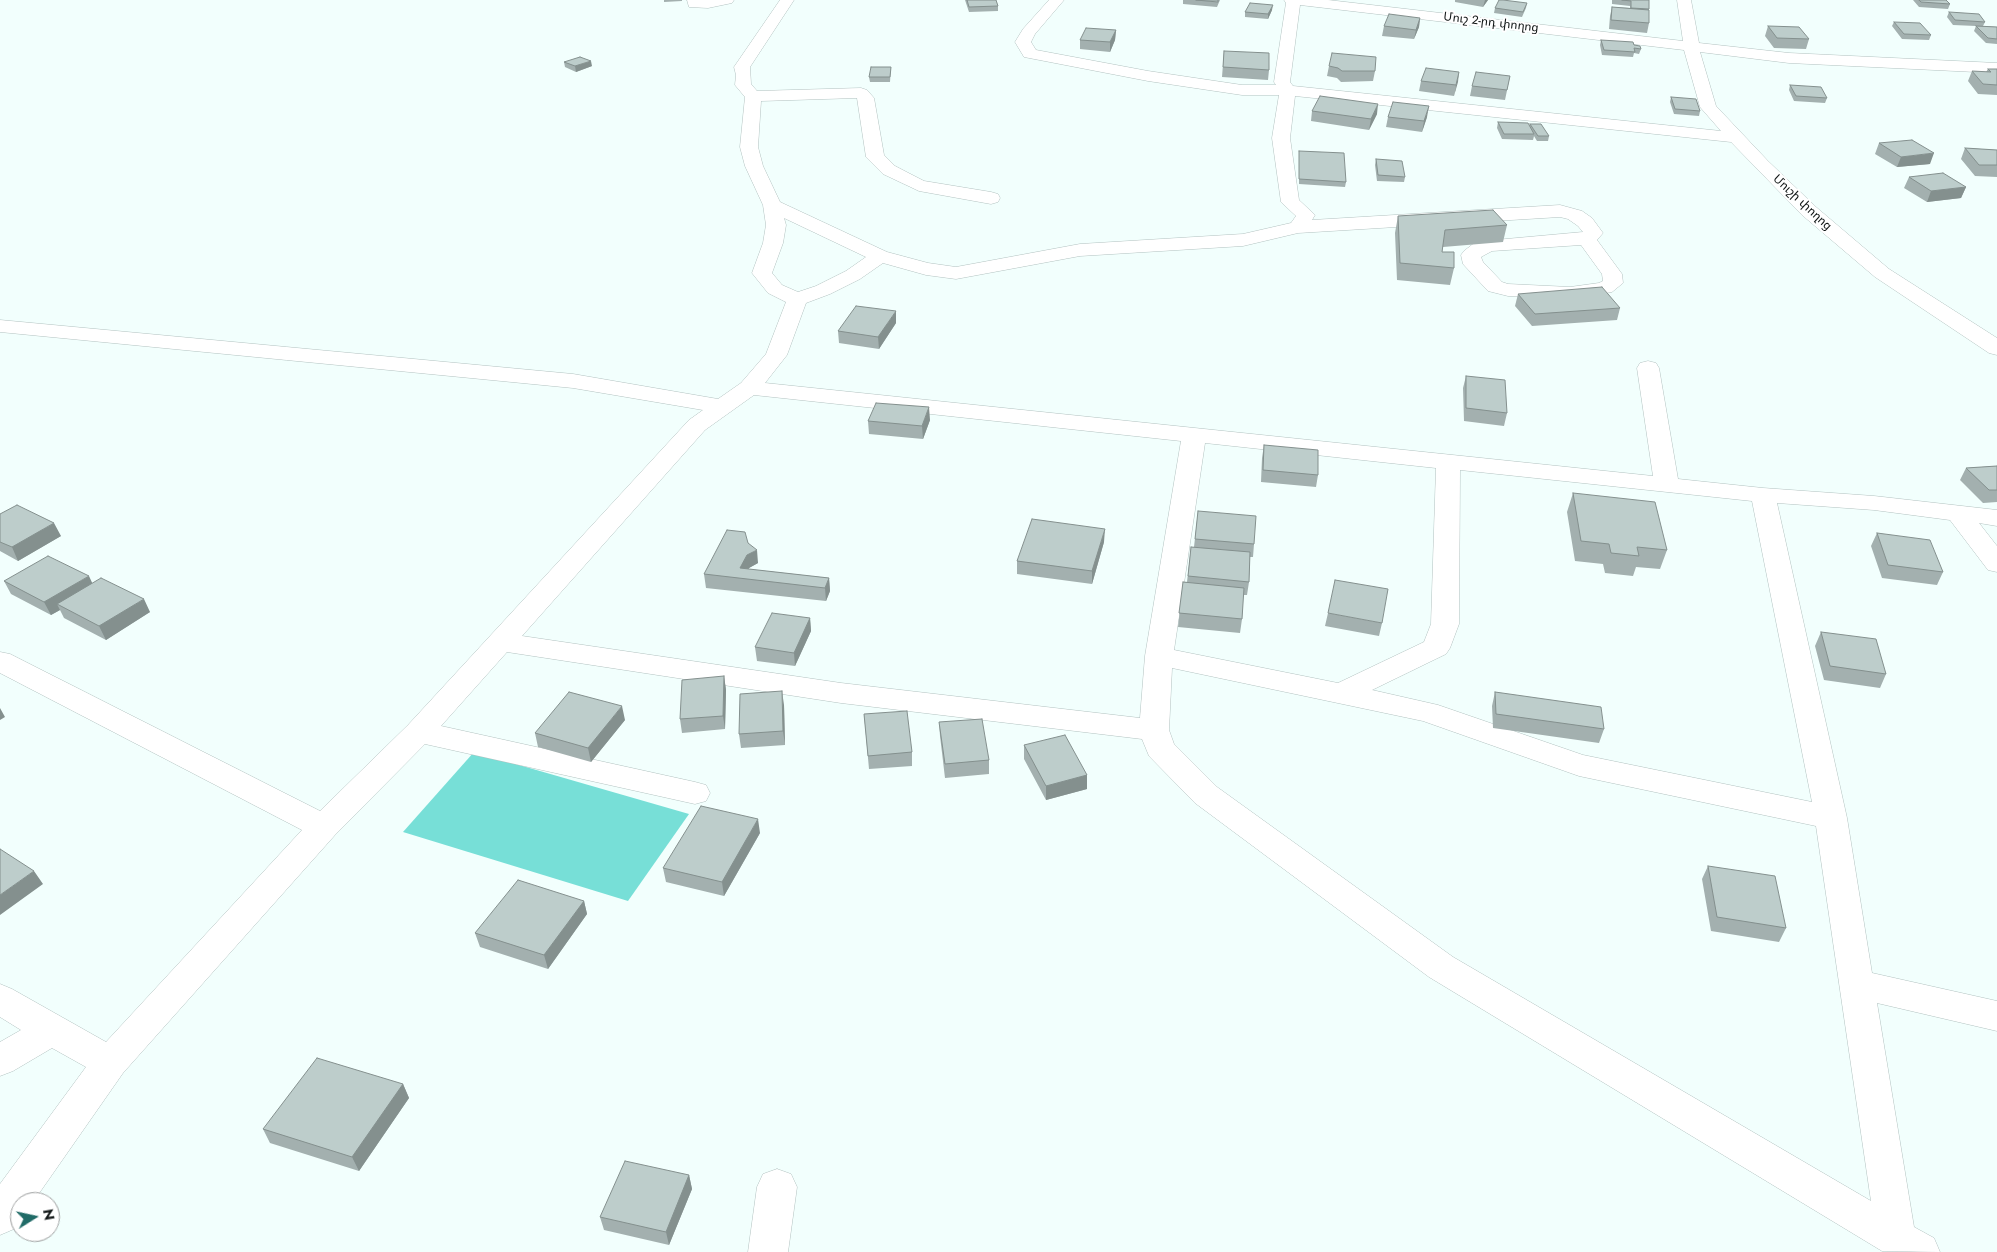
<!DOCTYPE html>
<meta charset="utf-8">
<style>
body{margin:0}
#map{position:relative;width:1997px;height:1252px;overflow:hidden;background:#f2fffd;font-family:Jost,sans-serif}
canvas{display:block}
.north{position:absolute;left:10px;top:1192px;width:50px;height:50px;box-sizing:border-box;background:#fff;border:1px solid #9fa1a1;border-radius:50%;rotate:80deg;font-size:14px;font-weight:700;line-height:20px;text-align:center;color:#0f1414}
.north::after{content:'';display:block;margin:auto;width:18px;height:22px;background:#206b67;clip-path:polygon(50% 0,100% 100%,50% 72%,0 100%)}
</style>
<div id="map">
<canvas width="1997" height="1252"></canvas>
<div class="north">N</div>
</div>
<script>
const ctx = document.querySelector('canvas').getContext('2d');
ctx.lineJoin = 'round';
function paint(path, color) { ctx.fillStyle = color; ctx.fill(path, 'evenodd'); }
const poly = rows => new Path2D(rows.map(r => 'M' + r).join(''));
function strokePath(path, color, width, dash) { ctx.strokeStyle = color; ctx.lineWidth = width; ctx.lineCap = dash ? 'butt' : 'round'; ctx.setLineDash(dash || []); ctx.stroke(path); }
function label(font, color, halo, rows, align = 'center') {
  ctx.font = font + ' Jost,"Noto Sans Armenian",sans-serif'; ctx.lineWidth = 4; ctx.setLineDash([]); ctx.textBaseline = 'middle'; ctx.strokeStyle = halo; ctx.fillStyle = color; for (const [text, x, y, turn = 0] of rows) {
    ctx.save(); ctx.translate(x, y); ctx.rotate((+turn || 0) * Math.PI / 180); ctx.textAlign = isNaN(turn) ? turn : align; if (halo) ctx.strokeText(text, 0, 0); ctx.fillText(text, 0, 0); ctx.restore();
  }
}
paint(poly([
 [474,752,689,814,628,901,403,832]
]), '#77dfd7');
const minor = poly([
 [687,0,734,0,732,3,708,8,689,7,687,0],
 [780,0,794,0,750,67,751,84,757,91,861,88,867,90,874,98,884,155,895,166,924,181,991,192,998,194,1000,198,998,202,991,204,919,191,883,174,866,157,857,98,761,101,758,147,763,166,780,202,887,252,928,263,956,267,1080,244,1243,234,1291,223,1296,216,1281,202,1272,138,1279,95,1242,95,1148,81,1024,57,1015,42,1023,29,1049,0,1064,0,1035,34,1031,42,1036,50,1148,71,1242,85,1276,85,1274,82,1286,3,1284,0,1328,0,1683,41,1677,0,1691,0,1699,43,1789,53,1997,63,1997,73,1789,63,1700,52,1716,106,1768,161,1816,207,1889,269,1997,338,1997,355,1989,353,1875,277,1802,215,1731,142,1295,96,1290,138,1299,200,1315,215,1312,220,1560,205,1582,211,1592,218,1603,233,1597,240,1622,274,1623,283,1612,292,1570,299,1508,296,1488,291,1463,264,1461,255,1464,251,1473,244,1484,241,1583,232,1578,226,1568,219,1560,217,1298,233,1243,246,1080,256,956,279,926,275,883,263,860,279,830,294,806,303,787,355,765,383,1653,476,1637,368,1640,363,1648,361,1656,363,1659,368,1678,479,1763,488,1874,496,1997,510,1997,526,1979,523,1997,546,1997,572,1988,570,1950,520,1874,510,1777,503,1847,818,1872,973,1997,1001,1997,1031,1877,1003,1914,1227,1934,1238,1940,1252,1882,1251,1429,977,1195,803,1149,756,1142,739,841,703,507,652,441,726,695,782,706,785,710,793,706,801,695,804,425,744,335,835,123,1073,33,1202,20,1202,20,1221,14,1229,0,1235,0,1184,86,1067,52,1048,13,1071,0,1076,0,1042,21,1030,0,1017,0,984,12,989,106,1042,302,830,0,673,0,652,10,654,320,811,408,725,689,420,703,410,573,388,0,332,0,320,573,374,718,399,741,383,766,354,786,302,768,293,752,273,763,243,766,225,763,205,745,166,740,147,745,97,735,85,736,75,734,67,780,0],
 [1300,5,1684,50,1700,107,1721,131,1293,86,1290,82,1300,5],
 [784,218,866,257,846,271,816,286,798,292,782,285,772,273,783,243,786,225,784,218],
 [1581,245,1602,274,1603,281,1599,283,1570,287,1508,284,1502,282,1483,262,1481,257,1492,251,1581,245],
 [754,395,1181,441,1145,656,1140,718,841,683,522,636,705,430,754,395],
 [1205,443,1436,468,1431,624,1424,642,1338,683,1174,650,1205,443],
 [1460,470,1752,501,1812,802,1583,755,1438,705,1372,690,1446,654,1450,648,1459,624,1460,470],
 [1172,668,1423,721,1579,776,1816,826,1871,1201,1453,957,1217,787,1174,744,1169,730,1172,668],
 [777,1169,791,1174,797,1187,788,1252,748,1252,757,1187,763,1174,777,1169]
]);
strokePath(minor, '#b2c2c0', 1);
paint(minor, '#fff');
paint(poly([
 [664,0,682,0,682,1,664,2],
 [965,0,996,0,998,6,998,11,969,12],
 [1183,0,1220,0,1217,7,1183,4],
 [1455,0,1488,0,1483,7,1455,2],
 [1612,0,1649,0,1649,23,1647,33,1609,29,1610,16,1612,7,1630,8,1630,6,1612,4],
 [1913,0,1946,0,1950,4,1948,9,1919,7],
 [1527,3,1526,8,1522,17,1494,13,1495,8],
 [1272,10,1268,19,1245,17,1245,12],
 [1949,12,1985,22,1983,26,1997,27,1997,44,1986,43,1974,31,1976,26,1953,25,1947,17],
 [1420,18,1419,27,1414,39,1382,36,1384,26],
 [1894,22,1931,35,1929,40,1902,39,1892,26],
 [1768,26,1809,39,1806,49,1774,48,1765,36],
 [1116,30,1115,40,1110,52,1080,49,1080,40],
 [1601,40,1634,45,1641,49,1639,54,1634,53,1633,57,1602,55,1600,45],
 [1224,51,1269,70,1268,80,1222,77],
 [564,62,592,66,576,72,565,67],
 [1329,66,1375,71,1373,81,1341,82,1337,78,1327,76],
 [891,67,890,82,870,82,869,77],
 [1988,69,1997,69,1997,95,1978,94,1968,81,1972,71,1986,72],
 [1459,72,1454,96,1419,91,1421,81],
 [1510,76,1505,100,1470,96,1472,86],
 [1790,85,1827,98,1825,103,1794,101,1789,90],
 [1671,97,1700,111,1699,116,1674,114,1670,102],
 [1312,111,1377,114,1369,130,1311,121],
 [1388,117,1427,117,1422,132,1386,127],
 [1498,122,1529,126,1530,124,1549,136,1548,141,1537,141,1534,136,1533,140,1502,139,1497,128],
 [1879,143,1930,164,1897,167,1875,154],
 [1965,148,1997,150,1997,177,1975,176,1961,159],
 [1299,151,1346,182,1345,187,1299,184],
 [1376,159,1405,177,1404,182,1377,181,1375,165],
 [1909,177,1966,187,1961,198,1927,202,1904,188],
 [1398,216,1507,225,1503,242,1443,247,1442,252,1454,268,1450,285,1397,280,1395,233],
 [1518,294,1620,308,1617,320,1532,326,1515,306],
 [896,323,879,349,839,343,838,331],
 [1466,376,1507,413,1504,426,1464,421,1463,388],
 [930,420,923,439,869,434,868,421],
 [1264,445,1318,475,1316,487,1261,482,1262,458],
 [1997,466,1997,502,1983,503,1960,480,1966,468],
 [1573,493,1667,550,1660,569,1636,567,1633,576,1605,573,1603,564,1575,561,1567,512],
 [1198,511,1254,544,1253,557,1250,557,1249,582,1247,595,1243,595,1242,619,1240,633,1178,627,1183,582,1187,582,1191,547,1194,547],
 [0,514,61,536,18,561,0,551],
 [1877,533,1943,572,1937,585,1882,578,1871,546],
 [1104,542,1092,584,1017,574,1017,561],
 [748,543,758,563,749,568,748,569,829,578,830,591,826,601,706,588,704,574],
 [4,581,93,583,150,612,106,640,64,618,60,610,51,615,11,594],
 [1328,613,1382,623,1379,636,1325,626],
 [810,618,811,631,795,666,757,661,755,647],
 [1821,632,1886,674,1880,688,1824,680,1815,646],
 [724,676,726,690,725,729,682,733,680,719],
 [1495,692,1604,729,1599,743,1493,728,1492,706],
 [784,705,785,745,741,748,739,734],
 [864,714,912,752,912,766,869,769],
 [625,720,591,762,538,747,535,733],
 [939,722,989,760,989,774,945,778,940,736],
 [1024,745,1087,775,1087,789,1046,800,1024,759],
 [760,833,724,896,666,882,663,868],
 [1708,866,1786,928,1779,942,1711,931,1702,879],
 [584,901,587,914,548,969,480,947,475,933],
 [403,1084,409,1098,359,1171,270,1143,263,1129],
 [689,1175,692,1189,669,1245,604,1230,600,1217]
]), '#a3b0af');
paint(poly([
 [1485,0,1488,0,1483,7],
 [1273,5,1272,10,1268,19,1268,14],
 [1420,18,1419,27,1414,39,1416,30],
 [1116,30,1115,40,1110,52,1110,42],
 [591,61,592,66,576,72,575,66],
 [1459,72,1458,82,1454,96,1456,85],
 [1378,104,1377,114,1369,130,1371,119],
 [1429,106,1427,117,1422,132,1424,121],
 [1934,153,1930,164,1897,167,1901,157],
 [1966,187,1961,198,1927,202,1931,191],
 [896,311,896,323,879,349,878,337],
 [929,407,930,420,923,439,922,426],
 [54,523,61,536,18,561,12,547],
 [1105,529,1104,542,1092,584,1092,571],
 [757,550,758,563,749,568,744,579,740,568,747,555],
 [89,576,95,589,57,604,60,610,51,615,44,602],
 [829,578,830,591,826,601,825,588],
 [144,599,150,612,106,640,99,626],
 [810,618,811,631,795,666,794,653],
 [724,676,726,690,725,729,723,716],
 [782,691,784,705,785,745,783,731],
 [622,706,625,720,591,762,588,748],
 [0,708,5,717,0,720],
 [1087,775,1087,789,1046,800,1046,786],
 [758,819,760,833,724,896,722,882],
 [34,871,43,884,0,915,0,895],
 [584,901,587,914,548,969,544,955],
 [403,1084,409,1098,359,1171,352,1157],
 [689,1175,692,1189,669,1245,666,1232]
]), '#84908e');
const building = poly([
 [967,0,996,0,998,6,969,7,967,0],
 [1196,0,1218,0,1218,2,1196,0],
 [1499,0,1503,0,1527,3,1523,12,1495,8,1499,0],
 [1622,0,1649,0,1649,9,1631,8,1631,1,1622,0],
 [1919,0,1946,0,1950,4,1921,2,1919,0],
 [1250,3,1273,5,1268,14,1245,12,1250,3],
 [1612,7,1649,10,1649,23,1611,20,1612,7],
 [1949,12,1979,14,1985,22,1955,20,1949,12],
 [1389,14,1420,18,1416,30,1384,26,1389,14],
 [1894,22,1920,23,1931,35,1904,34,1894,22],
 [1768,26,1799,27,1809,39,1777,38,1768,26],
 [1976,26,1997,27,1997,39,1988,38,1976,26],
 [1086,28,1116,30,1110,42,1080,40,1086,28],
 [1601,40,1633,42,1634,45,1640,46,1641,49,1634,48,1635,52,1604,50,1601,40],
 [1224,51,1269,53,1269,70,1223,67,1224,51],
 [1332,53,1376,57,1375,71,1342,71,1338,68,1329,66,1332,53],
 [580,57,591,61,575,66,564,62,580,57],
 [871,67,891,67,890,77,869,77,871,67],
 [1426,68,1459,72,1456,85,1421,81,1426,68],
 [1988,69,1997,69,1997,85,1983,84,1972,71,1991,72,1988,69],
 [1476,72,1510,76,1507,90,1472,86,1476,72],
 [1790,85,1821,87,1827,98,1796,96,1790,85],
 [1320,96,1378,104,1371,119,1312,111,1320,96],
 [1671,97,1696,99,1700,111,1675,109,1671,97],
 [1393,102,1429,106,1424,121,1388,117,1393,102],
 [1498,122,1528,123,1534,134,1504,134,1498,122],
 [1530,124,1541,124,1549,136,1538,136,1530,124],
 [1912,140,1934,153,1901,157,1879,143,1912,140],
 [1965,148,1997,150,1997,165,1979,165,1965,148],
 [1299,151,1344,153,1346,182,1299,179,1299,151],
 [1376,159,1402,161,1405,177,1378,175,1376,159],
 [1943,173,1966,187,1931,191,1909,177,1943,173],
 [1493,210,1507,225,1445,230,1442,252,1454,252,1454,268,1400,263,1398,216,1493,210],
 [1602,287,1620,308,1535,314,1518,294,1602,287],
 [856,306,896,311,878,337,838,331,856,306],
 [1466,376,1505,380,1507,413,1466,408,1466,376],
 [876,403,929,407,922,426,868,421,876,403],
 [1264,445,1318,450,1318,475,1263,470,1264,445],
 [1997,466,1997,490,1989,490,1966,468,1997,466],
 [1573,493,1655,502,1667,550,1637,547,1639,556,1611,553,1609,544,1581,541,1573,493],
 [17,505,54,523,12,547,0,542,0,514,17,505],
 [1198,511,1256,516,1254,544,1195,539,1198,511],
 [1032,519,1105,529,1092,571,1017,561,1032,519],
 [727,530,745,532,748,543,757,550,747,555,740,568,829,578,825,588,704,574,727,530],
 [1877,533,1930,540,1943,572,1888,565,1877,533],
 [1191,547,1250,552,1249,582,1188,576,1191,547],
 [48,556,89,576,44,602,4,581,48,556],
 [101,578,144,599,99,626,57,604,101,578],
 [1335,580,1388,589,1382,623,1328,613,1335,580],
 [1183,582,1244,588,1242,619,1179,613,1183,582],
 [772,613,810,618,794,653,755,647,772,613],
 [1821,632,1876,639,1886,674,1830,666,1821,632],
 [724,676,723,716,680,719,682,680,724,676],
 [782,691,783,731,739,734,740,694,782,691],
 [569,692,622,706,588,748,535,733,569,692],
 [1495,692,1601,707,1604,729,1496,714,1495,692],
 [907,711,912,752,868,756,864,714,907,711],
 [982,719,989,760,945,764,939,722,982,719],
 [1065,735,1087,775,1046,786,1024,745,1065,735],
 [701,806,758,819,722,882,663,868,701,806],
 [0,849,34,871,0,895,0,849],
 [1708,866,1775,876,1786,928,1717,917,1708,866],
 [518,880,584,901,544,955,475,933,518,880],
 [317,1058,403,1084,352,1157,263,1129,317,1058],
 [625,1161,689,1175,666,1232,600,1217,625,1161]
]);
paint(building, '#bdcdcb');
strokePath(building, '#84908e', 1);
label('12px', '#0f1414', '#fff', [
 ["Մուշ 2-րդ փողոց",1491,23,7],
 ["Մուշի փողոց",1802,203,43]
]);
</script>
